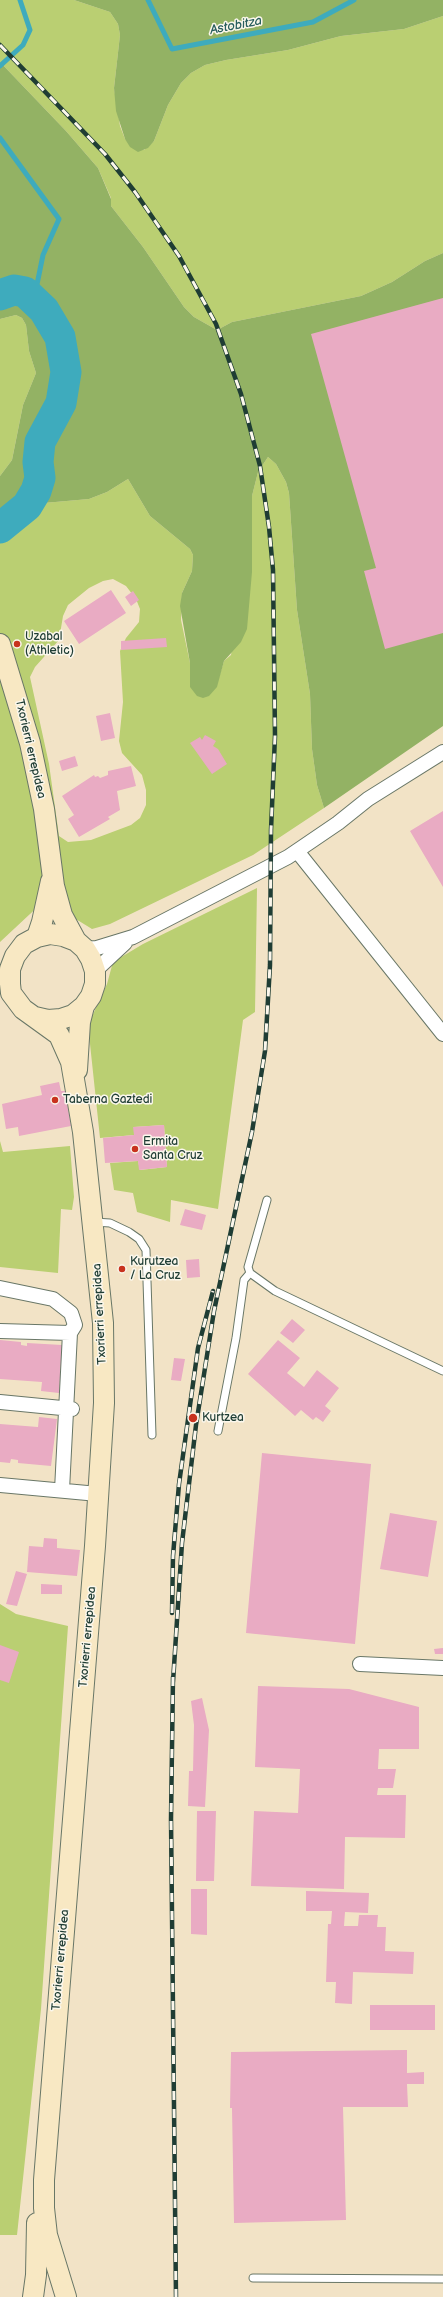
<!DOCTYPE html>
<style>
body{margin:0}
canvas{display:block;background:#f2e3c6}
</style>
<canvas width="443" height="2297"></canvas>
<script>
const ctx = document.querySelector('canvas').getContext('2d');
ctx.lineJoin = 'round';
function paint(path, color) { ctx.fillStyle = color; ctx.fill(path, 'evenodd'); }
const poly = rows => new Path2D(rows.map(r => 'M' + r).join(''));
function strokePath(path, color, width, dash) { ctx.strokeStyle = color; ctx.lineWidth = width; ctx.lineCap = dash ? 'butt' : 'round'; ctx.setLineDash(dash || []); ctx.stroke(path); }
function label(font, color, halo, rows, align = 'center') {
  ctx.font = font + ' "Balsamiq Sans",sans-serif'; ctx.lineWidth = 3; ctx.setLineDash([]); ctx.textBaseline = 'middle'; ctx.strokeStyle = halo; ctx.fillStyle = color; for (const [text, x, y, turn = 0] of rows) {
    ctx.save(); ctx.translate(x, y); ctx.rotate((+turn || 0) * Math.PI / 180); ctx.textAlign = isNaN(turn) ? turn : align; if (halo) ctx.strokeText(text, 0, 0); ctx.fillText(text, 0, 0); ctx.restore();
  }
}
paint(poly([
 [0,0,74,0,110,12,118,24,120,35,114,88,120,126,125,139,144,150,154,141,168,105,181,83,191,73,205,65,226,60,288,50,341,36,404,29,443,16,443,253,425,261,392,282,361,296,232,322,217,330,194,317,184,307,143,247,111,206,111,198,98,168,66,131,0,62],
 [16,315,22,318,26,325,29,351,36,373,23,405,12,460,0,476,0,319],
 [268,457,276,464,286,482,289,493,297,610,310,694,312,749,317,785,324,808,253,855,110,924,92,929,45,900,0,942,0,522,44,503,89,499,107,492,128,479,150,516,190,549,193,555,192,571,182,593,181,620,190,663,190,687,216,687,224,661,231,655,251,523,252,496,258,472],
 [113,579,126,586,136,599,140,609,139,622,126,638,120,651,123,702,119,741,122,753,142,775,146,790,146,805,140,818,131,825,91,840,68,842,59,836,49,764,30,677,35,667,59,640,63,616,68,605,89,588,103,581],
 [257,888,255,1012,243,1020,218,1209,171,1200,170,1222,137,1212,133,1193,114,1190,110,1163,138,1161,140,1170,167,1167,164,1125,134,1127,134,1135,100,1138,88,1025,107,984,113,962,143,944],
 [0,1141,3,1152,70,1146,74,1197,72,1210,61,1209,58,1273,0,1267],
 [0,1604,16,1614,68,1626,41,2009,17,2235,0,2235]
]), '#bacf72');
paint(poly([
 [74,0,443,0,443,16,404,29,341,36,288,50,226,60,205,65,191,73,181,83,168,105,154,141,148,148,138,152,130,147,125,139,116,111,114,88,120,35,118,24,110,12],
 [0,62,66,131,98,168,111,199,111,206,143,247,184,307,194,317,217,330,232,322,361,296,392,282,425,261,443,253,443,726,324,808,317,785,312,749,310,694,297,610,289,493,286,482,276,464,268,457,258,472,252,496,252,572,247,629,241,642,224,661,217,687,209,696,203,698,197,696,190,687,190,663,180,606,182,593,192,571,193,555,190,549,150,516,128,479,107,492,89,499,44,503,0,522,0,476,12,460,23,405,36,373,29,351,26,325,22,318,16,315,0,319]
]), '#93b264');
strokePath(poly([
 [148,0,172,49,313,22,354,0],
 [0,66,23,45,30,30,20,0],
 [0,138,59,219,43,255,34,299]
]), '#3eabbd', 5);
strokePath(poly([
 [0,295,14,290,25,292,44,310,60,337,66,372,61,403,40,442,38,462,40,478,36,491,27,506,0,528]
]), '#3eabbd', 31);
paint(poly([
 [443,298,443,633,385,649,364,571,376,568,311,334],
 [111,590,126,613,79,644,64,621],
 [133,591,139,600,131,606,125,597],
 [166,638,167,647,121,650,121,641],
 [110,713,115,738,101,741,96,716],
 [205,735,216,741,213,746,218,749,227,764,212,774,190,743,200,737,202,740],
 [75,756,78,766,62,771,59,761],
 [131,766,136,786,117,791,120,810,108,817,110,819,79,837,68,819,74,815,62,796,94,775,95,777,98,776,100,778,108,775,108,771],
 [443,811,443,887,410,831],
 [59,1082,61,1091,65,1091,71,1126,19,1136,18,1127,6,1129,2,1104,42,1095,40,1086],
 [164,1125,167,1167,139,1170,138,1161,105,1163,103,1138,134,1135,133,1127],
 [185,1209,206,1215,202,1230,180,1225],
 [199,1259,200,1277,187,1278,186,1260],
 [292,1319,305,1330,293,1343,280,1333],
 [0,1340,21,1342,21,1345,27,1346,27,1343,62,1345,59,1393,41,1391,42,1382,0,1379],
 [278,1340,300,1358,287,1373,304,1387,317,1370,339,1388,325,1406,331,1411,323,1422,316,1417,313,1420,301,1410,295,1416,248,1374],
 [174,1358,185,1359,181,1381,171,1380],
 [39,1417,57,1419,51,1466,18,1463,18,1460,11,1459,10,1463,0,1462,0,1424,38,1427],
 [262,1453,371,1464,355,1644,246,1633],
 [390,1513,437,1521,428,1577,380,1569],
 [44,1538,57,1539,57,1548,80,1550,77,1576,27,1572,29,1546,43,1547],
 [16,1571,27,1574,17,1606,6,1604],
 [41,1584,62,1585,62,1594,41,1594],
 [0,1645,19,1652,9,1683,0,1680],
 [443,1648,443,1654,435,1654,434,1649],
 [258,1686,349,1689,419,1707,419,1749,379,1749,378,1769,396,1769,393,1788,378,1788,377,1795,406,1795,405,1838,345,1837,344,1889,251,1886,254,1811,298,1813,300,1769,255,1767],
 [202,1698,209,1730,205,1807,188,1806,189,1771,193,1771,194,1725,191,1701],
 [197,1811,216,1811,214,1881,196,1881],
 [191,1889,207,1889,207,1935,191,1934],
 [306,1891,369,1893,368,1913,345,1912,344,1926,358,1926,359,1915,378,1915,377,1927,386,1927,385,1951,414,1952,413,1974,353,1972,352,2004,335,2003,336,1982,326,1982,328,1924,331,1924,332,1911,306,1911],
 [370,2005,435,2005,435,2030,370,2030],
 [407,2050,407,2073,424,2072,424,2084,407,2084,408,2107,343,2107,346,2220,234,2223,232,2108,230,2108,231,2052]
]), '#e9abc3');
const lane = poly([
 [267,1200,248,1267,250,1273,275,1291,443,1371],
 [94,1222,110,1223,129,1232,139,1239,146,1250,152,1435],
 [218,1431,236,1338,244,1280,250,1273],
 [253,2278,443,2279]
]);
const street = poly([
 [297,851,443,1034],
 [85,949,97,948,133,937,288,857,338,823,368,799,443,752],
 [95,971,125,943],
 [0,1288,53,1299,71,1313,75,1325,70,1333,62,1490],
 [0,1331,70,1333],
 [0,1402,72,1409],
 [0,1485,98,1494],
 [360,1664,443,1668]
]);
const secondary = poly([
 [0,644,30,743,44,809,54,886,62,915,76,941],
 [37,937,42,922,51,881],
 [35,1017,48,1020,61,1019,73,1015,84,1006,91,996,95,984,95,971,91,959,85,949,76,941,63,936,50,934,37,937,24,944,15,956,10,969,10,984,11,993,23,1009,59,1035,71,1062,83,1132,103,1323,104,1403,95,1546,44,2180,44,2208,47,2235,66,2297],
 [77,1070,80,1022,84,1006],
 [33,2297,36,2275,37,2223]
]);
strokePath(lane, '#697767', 9);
strokePath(street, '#697767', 16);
strokePath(secondary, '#697767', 22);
strokePath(lane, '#fff', 7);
strokePath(street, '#fff', 14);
strokePath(secondary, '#f8e8c3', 20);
const rail = poly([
 [0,45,105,154,135,192,179,256,216,324,241,394,260,466,269,527,273,570,275,736,271,830,270,965,265,1051,252,1132,214,1311,196,1425,182,1543,173,1682],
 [172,1613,173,1556,179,1484,198,1348,213,1291],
 [173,1677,171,1819,176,2297]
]);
strokePath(rail, '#1f3d34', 4.5);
strokePath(rail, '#fbf7ec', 3, [9]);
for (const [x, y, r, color] of [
 [17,644,4,"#c8321e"],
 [55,1100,4,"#c8321e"],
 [135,1149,4,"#c8321e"],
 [122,1269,4,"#c8321e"],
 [193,1418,5,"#c8321e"]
]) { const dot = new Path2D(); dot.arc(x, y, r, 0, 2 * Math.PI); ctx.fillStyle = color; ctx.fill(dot); strokePath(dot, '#fbf7ec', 1.5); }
label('12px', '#1f3d34', '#fbf7ec', [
 ["Uzabal",25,637],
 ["(Athletic)",25,651],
 ["Taberna Gaztedi",63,1100],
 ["Ermita",143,1142],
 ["Santa Cruz",143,1156],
 ["Kurutzea",130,1262],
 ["/ La Cruz",130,1276],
 ["Kurtzea",202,1418]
], 'left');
label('12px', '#1f3d34', '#fbf7ec', [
 ["Txorierri errepidea",30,749,77],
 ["Txorierri errepidea",100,1314,-93],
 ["Txorierri errepidea",88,1637,-85],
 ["Txorierri errepidea",61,1960,-85]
]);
label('italic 13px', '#285e5d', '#fbf7ec', [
 ["Astobitza",236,26,-11]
]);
</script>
